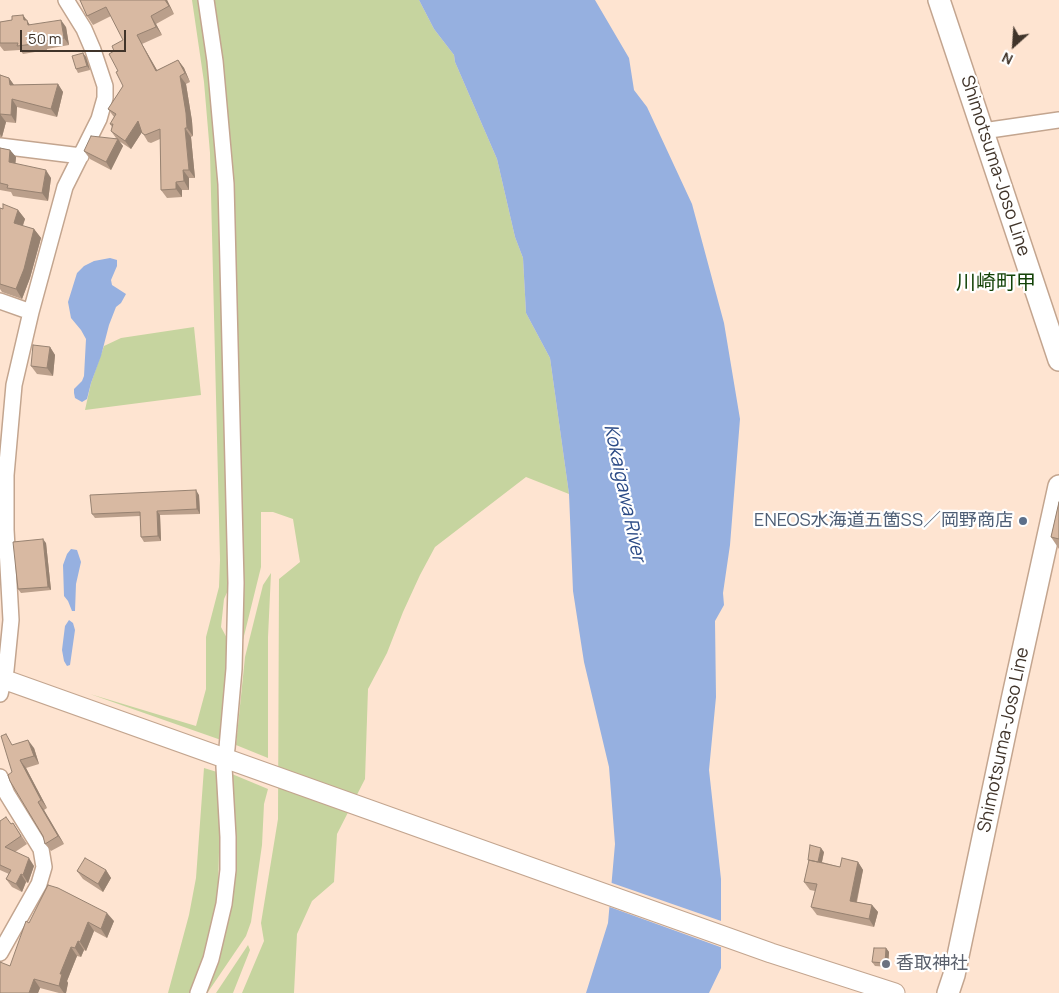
<!DOCTYPE html>
<meta charset="utf-8">
<style>
body{margin:0}
#map{position:relative;width:1059px;height:993px;overflow:hidden;background:#fee4d1;font-family:Manrope,sans-serif}
canvas{display:block}
.north{position:absolute;left:989px;top:20px;width:50px;height:50px;-webkit-text-stroke:4px #fff;paint-order:stroke;rotate:206deg;font-size:14px;font-weight:700;line-height:20px;text-align:center;color:#40342a}
.north::after{content:'';display:block;margin:auto;width:18px;height:22px;background:#40342a;clip-path:polygon(50% 0,100% 100%,50% 72%,0 100%)}
.scale{position:absolute;left:20px;top:30px;width:106px;height:22px;box-sizing:border-box;border:2px solid #40342a;border-top:0;padding-left:6px;font-size:15px;line-height:18px;white-space:nowrap;color:#40342a;-webkit-text-stroke:4px #fff;paint-order:stroke}
</style>
<div id="map">
<canvas width="1059" height="993"></canvas>
<div class="north">N</div>
<div class="scale">50 m</div>
</div>
<script>
const ctx = document.querySelector('canvas').getContext('2d');
ctx.lineJoin = 'round';
function paint(path, color) { ctx.fillStyle = color; ctx.fill(path, 'evenodd'); }
const poly = rows => new Path2D(rows.map(r => 'M' + r).join(''));
function strokePath(path, color, width, dash) { ctx.strokeStyle = color; ctx.lineWidth = width; ctx.lineCap = dash ? 'butt' : 'round'; ctx.setLineDash(dash || []); ctx.stroke(path); }
function label(font, color, halo, rows, align = 'center') {
  ctx.font = font + ' Manrope,"Noto Sans JP",sans-serif'; ctx.lineWidth = 4.5; ctx.setLineDash([]); ctx.textBaseline = 'middle'; ctx.strokeStyle = halo; ctx.fillStyle = color; for (const [text, x, y, turn = 0] of rows) {
    ctx.save(); ctx.translate(x, y); ctx.rotate((+turn || 0) * Math.PI / 180); ctx.textAlign = isNaN(turn) ? turn : align; if (halo) ctx.strokeText(text, 0, 0); ctx.fillText(text, 0, 0); ctx.restore();
  }
}
paint(poly([
 [192,0,202,0,220,152,229,588,224,599,221,627,230,644,221,740,90,694,196,726,206,689,206,637,219,587,220,560,210,153,204,82],
 [211,0,419,0,434,29,454,55,455,62,497,159,515,237,523,258,526,313,550,358,569,494,526,477,435,547,420,575,403,612,387,653,368,689,365,779,337,834,334,882,312,901,297,934,294,993,242,993,264,941,261,923,278,819,279,579,300,562,293,519,273,512,261,512,261,567,243,640,239,650],
 [194,327,201,395,85,410,91,383,104,346,121,338],
 [271,573,268,637,268,758,236,745,245,657,263,585],
 [204,768,217,772,220,812,218,892,210,937,192,993,168,993,189,915,196,878],
 [232,774,268,789,264,804,262,845,251,922,246,936,208,992,203,992,233,835],
 [248,945,250,950,233,993,216,993]
]), '#c6d49f');
paint(poly([
 [419,0,595,0,629,58,634,90,647,107,692,204,724,323,740,419,730,545,723,593,724,605,715,621,716,697,709,770,721,879,721,968,709,993,586,993,608,923,615,844,609,767,584,662,573,591,569,494,550,358,526,313,523,258,515,237,497,159,455,62,454,55,434,29],
 [110,258,117,260,117,266,111,280,112,285,126,294,121,303,116,307,109,325,101,356,91,383,87,399,82,402,75,398,74,393,74,389,82,381,84,376,86,339,81,330,71,318,68,302,77,273,84,266,94,261],
 [71,549,77,550,81,562,76,584,75,611,72,611,68,601,64,596,63,565,67,554],
 [69,620,73,623,75,630,70,665,67,666,64,661,62,650,65,626]
]), '#96b0e0');
paint(poly([
 [609,882,724,922,723,948,607,906]
]), '#fee4d1');
const minor = poly([
 [983,131,1059,120],
 [0,146,81,156],
 [0,301,31,312],
 [0,694,6,670,11,620,6,530,6,475,14,385,31,312,65,187,99,119,105,98,105,86,93,50,84,29,66,0],
 [0,777,7,794,41,849,44,867,39,884,0,953],
 [198,993,211,959,224,904,228,870,228,837,224,767,227,748,234,669,236,583,226,184,215,61,206,0]
]);
const tertiary = poly([
 [0,678,771,953,895,993]
]);
const secondary = poly([
 [939,0,1059,360],
 [948,993,954,975,1012,700,1059,486]
]);
strokePath(minor, '#c3a58f', 18);
strokePath(tertiary, '#c3a58f', 21);
strokePath(secondary, '#c3a58f', 24);
strokePath(minor, '#fff', 15);
strokePath(tertiary, '#fff', 19);
strokePath(secondary, '#fff', 21);
paint(poly([
 [80,0,167,0,174,14,156,24,162,35,142,44,157,70,178,60,184,68,190,82,186,84,192,121,193,136,191,137,195,178,189,178,189,190,182,190,182,197,167,198,161,190,160,139,151,143,148,142,142,132,131,149,119,141,123,146,111,170,90,159,84,151,116,138,111,131,112,127,110,124,114,117,108,109,123,86,118,71,114,51,123,40,111,16,93,25,87,16],
 [23,15,30,25,66,27,69,45,47,49,47,50,23,54,20,50,4,51,0,46,0,22,12,20],
 [83,53,86,57,90,70,78,73,76,69],
 [0,75,9,78,14,85,58,84,63,92,57,117,17,107,16,123,6,122,2,137,0,137],
 [0,148,10,150,16,157,15,163,51,178,48,201,13,196,11,192,0,190],
 [0,208,3,209,18,210,25,219,23,226,34,229,41,238,30,278,22,299,2,292,0,289],
 [50,347,55,355,53,376,37,374,31,366],
 [199,495,200,514,160,515,161,541,144,542,141,537,140,516,95,518,92,514],
 [1059,502,1059,549,1051,537],
 [46,543,51,590,21,593,18,589],
 [13,745,34,748,39,764,26,768,47,808,44,810,64,844,51,851,45,844,43,836,12,772],
 [0,821,11,824,13,823,27,844,15,852,34,866,28,883,26,882,22,892,12,887,6,879,9,874,0,870],
 [824,852,822,862,840,867,858,862,863,870,857,902,872,905,878,912,874,927,817,915,811,907,815,891,810,890,804,882,809,861,808,860],
 [106,870,111,878,103,892,83,879,77,871],
 [114,921,107,938,94,931,86,951,84,950,81,957,77,956,67,981,68,983,66,993,59,993,40,988,38,993,0,993,10,966,29,923],
 [886,948,889,952,888,967,875,966,872,962]
]), '#ba9f8b');
paint(poly([
 [165,0,167,0,174,14,169,6],
 [23,15,32,28,33,33,24,20],
 [151,16,156,24,162,35,156,27],
 [61,20,66,27,69,45,64,38],
 [137,35,142,44,162,79,156,71],
 [83,53,86,57,90,70,87,66],
 [178,60,184,68,190,82,185,73],
 [180,76,186,84,192,121,193,136,187,128],
 [9,78,14,85,10,85],
 [58,84,63,92,57,117,51,109],
 [12,99,17,107,16,123,11,115],
 [0,114,6,122,2,137,0,134],
 [138,121,144,129,131,149,125,141],
 [185,128,191,137,195,178,189,170],
 [118,139,123,146,111,170,106,162],
 [10,150,16,157,15,170,9,162],
 [46,170,51,178,48,201,42,193],
 [183,170,189,178,189,190,184,181],
 [176,182,182,190,182,197,176,189],
 [18,210,25,219,20,232,14,223],
 [34,229,41,238,30,278,22,299,16,289],
 [50,347,55,355,53,376,47,368],
 [196,490,199,495,200,514,197,509],
 [157,511,160,515,161,541,158,536],
 [43,539,46,543,51,590,48,587],
 [28,740,34,748,39,764,34,756],
 [20,760,26,768,47,808,41,800],
 [38,802,44,810,64,844,58,836],
 [821,848,824,852,821,866,818,862],
 [29,858,34,866,28,883,23,875],
 [858,862,863,870,855,908,850,901],
 [106,870,111,878,103,892,98,884],
 [21,874,26,882,22,892,16,884],
 [872,905,878,912,874,927,869,919],
 [107,913,114,921,107,938,101,929],
 [88,922,94,931,86,951,80,942],
 [78,941,84,950,81,957,75,948],
 [71,947,77,956,67,981,68,983,66,993,64,993,59,986,60,974],
 [886,948,889,952,888,967,885,963],
 [34,979,40,988,38,993,29,993]
]), '#978271');
const building = poly([
 [80,0,165,0,169,6,151,16,156,27,137,35,156,71,178,60,185,73,180,76,186,113,187,128,185,128,189,170,183,170,184,181,176,182,176,189,161,190,160,129,145,135,142,133,138,121,125,141,111,131,113,124,110,124,116,114,108,109,123,86,116,72,118,71,109,54,114,51,112,46,123,40,106,7,87,16,80,0],
 [23,15,24,20,27,20,28,25,61,20,64,38,42,41,42,43,17,46,18,43,0,43,0,22,12,20,12,16,23,15],
 [83,53,87,66,76,69,72,56,83,53],
 [0,75,9,78,10,85,58,84,51,109,12,99,11,115,0,114,0,116,0,75],
 [91,136,118,139,106,162,84,151,91,136],
 [0,148,10,150,9,162,46,170,42,193,7,188,8,185,0,183,0,148],
 [3,204,18,210,14,223,34,229,24,269,16,289,0,284,0,208,3,209,3,204],
 [33,345,50,347,47,368,31,366,33,345],
 [196,490,197,509,157,511,158,536,141,537,140,512,92,514,90,495,196,490],
 [1059,502,1059,539,1051,537,1059,502],
 [43,539,48,587,18,589,13,542,43,539],
 [6,734,12,745,28,740,34,756,20,760,41,800,38,802,58,836,45,844,43,836,10,781,8,775,12,772,1,736,6,734],
 [6,817,11,824,13,823,21,836,5,847,29,858,23,875,21,874,16,884,6,879,11,870,0,865,0,821,6,817],
 [810,845,821,848,818,862,808,860,810,845],
 [85,858,106,870,98,884,77,871,85,858],
 [842,858,858,862,850,901,872,905,869,919,811,907,817,884,804,882,809,860,840,867,842,858],
 [48,885,58,888,107,913,101,929,88,922,80,942,78,941,75,948,71,947,60,974,62,974,59,986,34,979,29,993,0,993,0,962,10,966,26,921,29,923,48,885],
 [874,948,886,948,885,963,872,962,874,948]
]);
paint(building, '#d8b9a2');
strokePath(building, '#978271', 1);
for (const [x, y, r, color] of [
 [1023,521,5,"#5c6f8a"],
 [886,964,5,"#6b7280"]
]) { const dot = new Path2D(); dot.arc(x, y, r, 0, 2 * Math.PI); ctx.fillStyle = color; ctx.fill(dot); strokePath(dot, '#fff', 2); }
label('18px', '#40342a', '#fff', [
 ["Shimotsuma-Joso Line",995,166,72],
 ["Shimotsuma-Joso Line",1004,740,-78]
]);
label('18px', '#4e5e75', '#fff', [
 ["ENEOS水海道五箇SS／岡野商店",1013,521]
], 'right');
label('18px', '#5b616d', '#fff', [
 ["香取神社",896,964]
], 'left');
label('italic 19px', '#2b4a85', '#fff', [
 ["Kokaigawa River",624,493,78]
]);
label('20px', '#134207', '#fff', [
 ["川崎町甲",996,283]
]);
</script>
